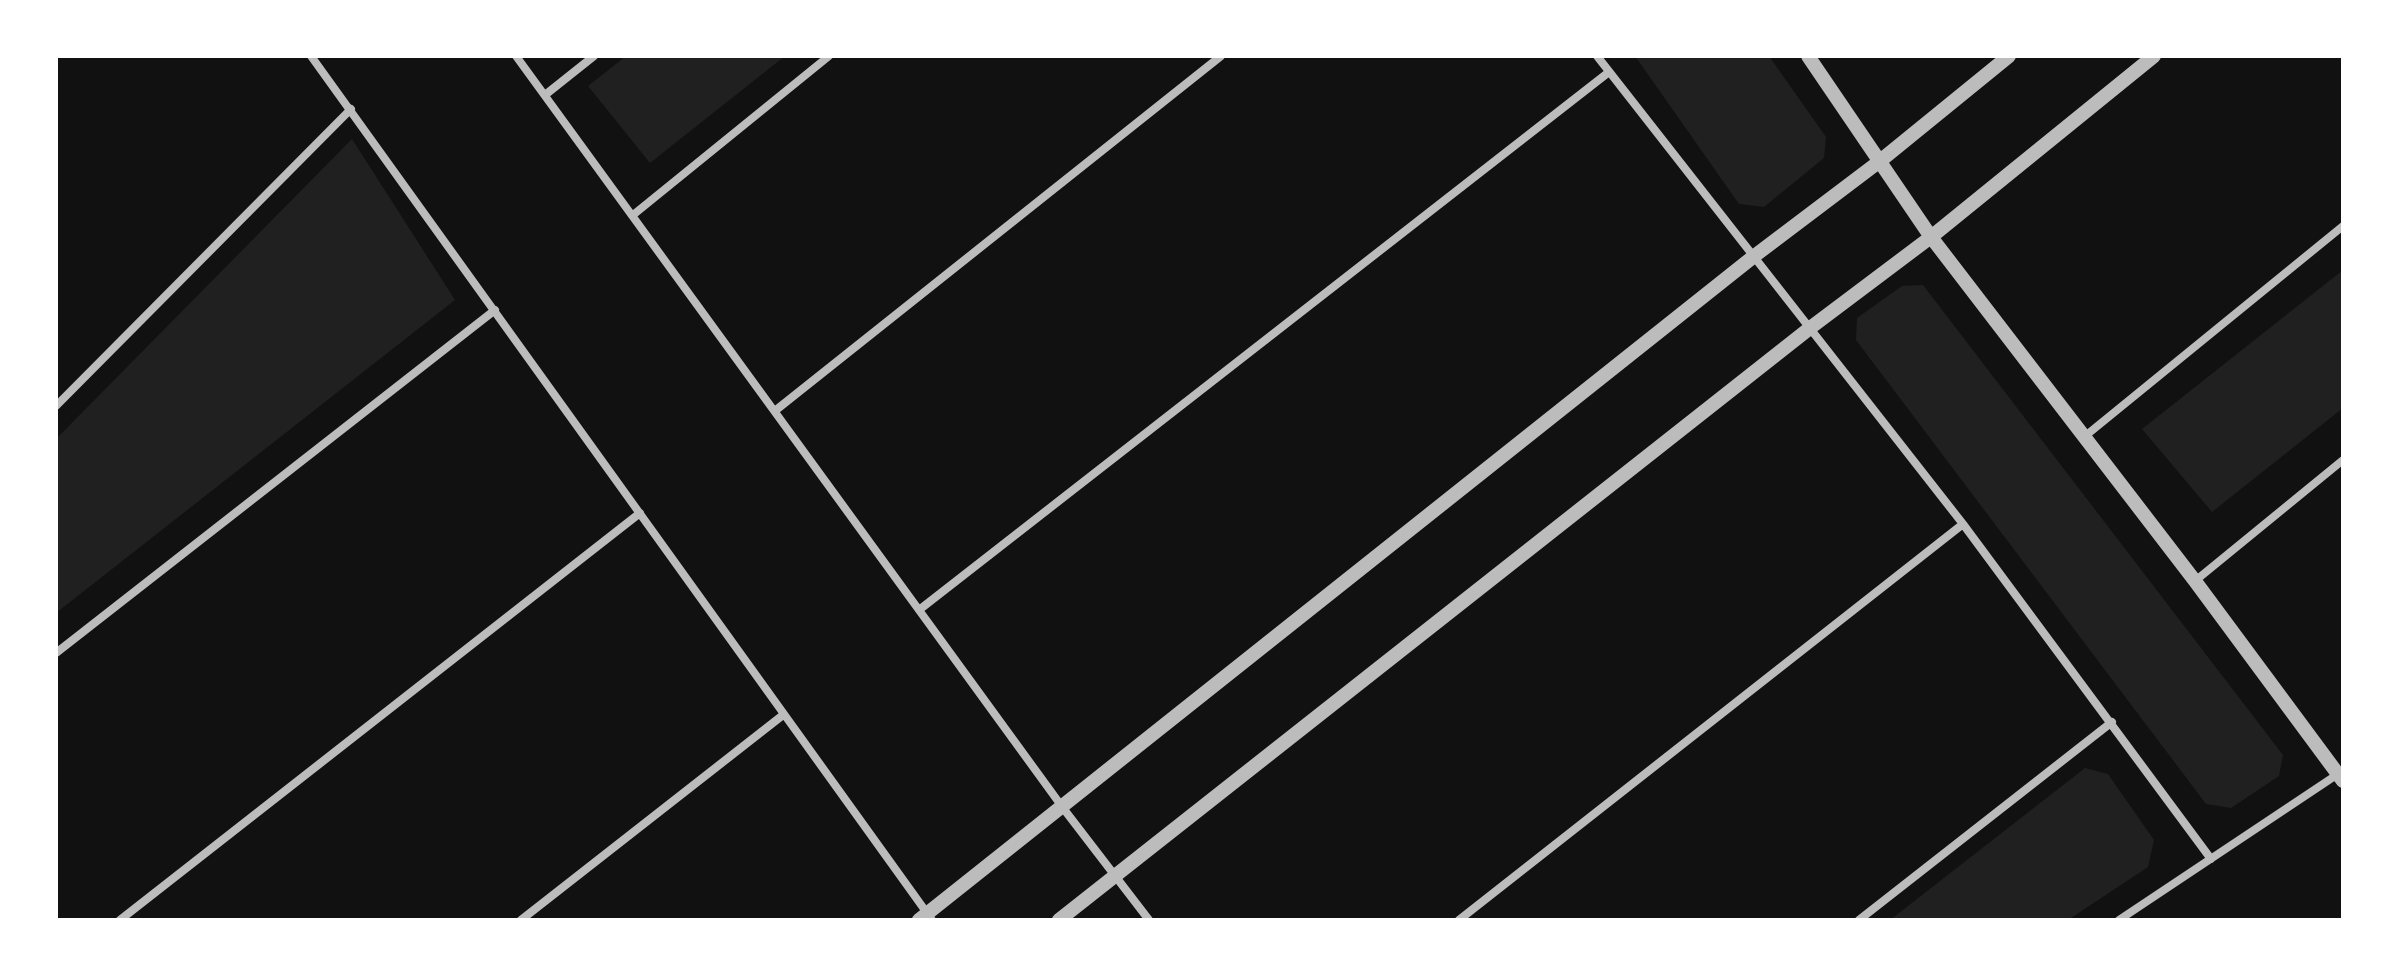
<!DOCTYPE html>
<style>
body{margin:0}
#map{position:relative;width:2399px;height:976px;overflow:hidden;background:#111;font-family:Spectral,serif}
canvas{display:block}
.frame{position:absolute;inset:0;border:58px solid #fff;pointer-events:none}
</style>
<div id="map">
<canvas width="2399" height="976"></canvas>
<div class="frame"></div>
</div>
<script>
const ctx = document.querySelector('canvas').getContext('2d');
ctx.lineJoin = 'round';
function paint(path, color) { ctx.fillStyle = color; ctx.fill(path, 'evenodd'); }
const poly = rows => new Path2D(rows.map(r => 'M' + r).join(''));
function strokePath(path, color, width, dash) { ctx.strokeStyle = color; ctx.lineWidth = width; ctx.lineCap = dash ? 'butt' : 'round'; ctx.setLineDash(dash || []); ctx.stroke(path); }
paint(poly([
 [626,56,785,56,650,163,588,86],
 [1635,56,1769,56,1826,137,1824,158,1764,207,1739,204],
 [352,139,455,300,56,613,56,439],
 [2343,270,2343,408,2212,512,2142,429],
 [1923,285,2283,755,2279,776,2231,808,2206,804,1856,340,1857,318,1902,286],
 [2085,768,2108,774,2154,840,2148,867,2068,920,1890,920]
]), '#202020');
strokePath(poly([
 [311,56,932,920],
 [516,56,1063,808,1149,920],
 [1597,56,1963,524,2211,859],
 [545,95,594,56],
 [633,215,829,56],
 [56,406,351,109],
 [776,410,1221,56],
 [2084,437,2343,226],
 [2195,581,2343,460],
 [919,610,1609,72],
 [56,653,495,310],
 [120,920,640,513],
 [521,920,783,715],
 [1459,920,1963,524],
 [1859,920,2112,722],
 [2119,920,2341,772]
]), '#bcbcbc', 8);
strokePath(poly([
 [1808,56,1931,237,2195,581,2343,781],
 [919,920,1753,257,1880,161,2009,56],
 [1059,920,1810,328,1931,237,2154,56]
]), '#bcbcbc', 14);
</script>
